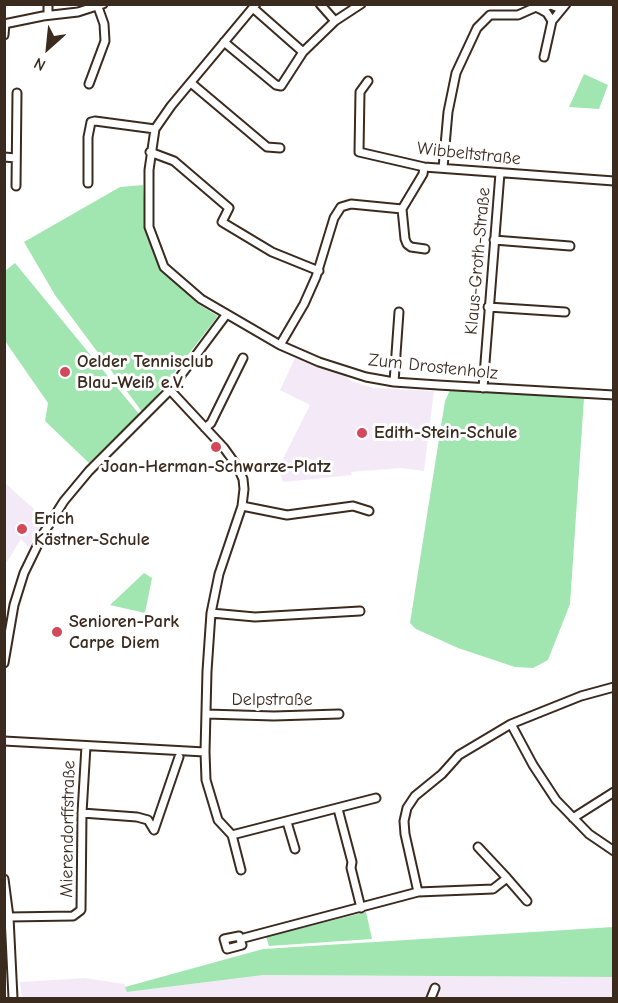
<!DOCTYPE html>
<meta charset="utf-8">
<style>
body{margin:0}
#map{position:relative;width:618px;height:1003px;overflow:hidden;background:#fff;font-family:"Comic Neue",sans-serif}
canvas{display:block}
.frame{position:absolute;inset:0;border:6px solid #3b2a1e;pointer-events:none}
.north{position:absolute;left:18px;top:18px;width:60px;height:60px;-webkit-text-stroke:4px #fff;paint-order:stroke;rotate:207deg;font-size:16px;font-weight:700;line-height:24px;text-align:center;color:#3b2a1e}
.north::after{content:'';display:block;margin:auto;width:21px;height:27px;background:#3b2a1e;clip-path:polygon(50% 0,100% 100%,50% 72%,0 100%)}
</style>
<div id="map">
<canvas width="618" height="1003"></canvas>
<div class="frame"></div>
<div class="north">N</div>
</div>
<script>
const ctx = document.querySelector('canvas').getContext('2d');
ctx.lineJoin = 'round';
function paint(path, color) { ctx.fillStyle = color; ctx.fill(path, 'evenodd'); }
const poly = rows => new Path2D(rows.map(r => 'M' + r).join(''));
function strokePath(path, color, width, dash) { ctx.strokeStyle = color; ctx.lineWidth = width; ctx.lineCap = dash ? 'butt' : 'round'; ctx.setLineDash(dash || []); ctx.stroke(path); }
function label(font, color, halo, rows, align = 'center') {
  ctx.font = font + ' "Comic Neue",sans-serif'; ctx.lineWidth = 6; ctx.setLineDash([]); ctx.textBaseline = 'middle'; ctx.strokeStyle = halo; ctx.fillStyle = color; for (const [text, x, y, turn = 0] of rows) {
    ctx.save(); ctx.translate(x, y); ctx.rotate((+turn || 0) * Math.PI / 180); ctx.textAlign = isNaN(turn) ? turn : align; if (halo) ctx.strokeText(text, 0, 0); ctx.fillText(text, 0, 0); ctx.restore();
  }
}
paint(poly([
 [295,358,345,376,353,382,374,388,434,391,424,471,402,468,351,472,352,475,283,482,276,462,282,461,310,405,280,390],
 [5,483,45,519,29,548,21,539,5,565],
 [264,975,613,977,614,998,22,998,20,982,85,978,124,984,128,992]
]), '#f4eaf7');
paint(poly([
 [584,74,608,85,599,109,569,107],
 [143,185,146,229,162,269,198,304,218,316,143,413,55,295,24,242,120,187],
 [15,263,139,414,89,463,45,421,48,403,5,341,5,271],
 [450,390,584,398,570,604,548,660,533,668,515,667,458,648,416,629,410,623,445,401],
 [144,573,152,578,145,613,110,605],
 [366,912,372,939,269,946,266,937],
 [613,927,613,977,264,975,127,992,125,987,263,949]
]), '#a1e5b1');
const minor = poly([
 [48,4,48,15],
 [256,4,171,106,155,129,149,170,149,227,164,267,201,299,280,345,319,362,366,377,394,382,438,385,614,395],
 [320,4,335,21],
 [253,8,303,52],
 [540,9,547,13,552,21],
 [4,24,43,16,78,12,103,4],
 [4,35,5,24],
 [224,42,276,85,281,86,303,52,335,21,361,4],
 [544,57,552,21,566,4],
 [368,81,360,92,359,152,424,167,614,181],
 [191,83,267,147,280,148],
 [89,84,105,41,104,24,98,7],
 [150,152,174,161,229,208,222,222,272,252,319,271],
 [4,157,16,158],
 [424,167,423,174,402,209,405,239,407,244,411,247,425,249],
 [443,168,448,112,456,73,477,28,490,15,518,15,536,7,540,9,551,5,561,9],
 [88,183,88,137,91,122,95,121,155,129],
 [16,186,17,93],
 [494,240,570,246],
 [488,307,565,312],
 [280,345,304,304,316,277,334,218,341,207,351,204,402,209],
 [394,382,399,312],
 [483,388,500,173],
 [170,390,224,448,237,466,243,479,244,489,242,506,219,574,211,613,207,671,205,752,206,780,218,820,232,835,376,798],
 [205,428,211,423,243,358],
 [242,506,287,515,353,506,369,511],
 [211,613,255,617,360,611],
 [4,663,14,605,24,573,43,534,64,501,89,471,170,390,226,315],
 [206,714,274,716,339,714],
 [511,724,533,765,556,800,589,834,614,851],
 [4,741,205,752],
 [338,809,352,862,351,868,361,908],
 [82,813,137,817,148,820,154,830,179,757],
 [573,818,614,792],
 [287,822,295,849],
 [232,835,241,870],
 [478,847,507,878],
 [4,879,9,917,13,998],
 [418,892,405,834,404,821,407,808,415,796,442,774,459,755,511,724,581,696,614,687],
 [9,917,73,916,81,910,82,813,86,746],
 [240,939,242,945,227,949,224,939,239,936,240,939,418,892,493,889,507,878,527,901],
 [431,998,435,988]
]);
strokePath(minor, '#3b2a1e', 11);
strokePath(minor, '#fff', 7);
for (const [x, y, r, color] of [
 [65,372,6,"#d1495b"],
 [362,433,6,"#d1495b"],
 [216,447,6,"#d1495b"],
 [22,529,6,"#d1495b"],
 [57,632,6,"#d1495b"]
]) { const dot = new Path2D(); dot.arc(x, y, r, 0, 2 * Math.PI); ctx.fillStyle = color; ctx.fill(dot); strokePath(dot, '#fff', 2); }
label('18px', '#3b2a1e', '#fff', [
 ["Wibbeltstraße",469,154,6],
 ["Klaus-Groth-Straße",478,261,-85],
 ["Zum Drostenholz",433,367,6],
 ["Delpstraße",272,700],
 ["Mierendorffstraße",68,829,-89]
]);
label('bold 18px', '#3b2a1e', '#fff', [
 ["Oelder Tennisclub",77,362],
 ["Blau-Weiß e.V.",77,383],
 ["Edith-Stein-Schule",374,433],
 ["Joan-Herman-Schwarze-Platz",216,467,"center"],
 ["Erich",34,519],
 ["Kästner-Schule",34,540],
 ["Senioren-Park",69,622],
 ["Carpe Diem",69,643]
], 'left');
</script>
